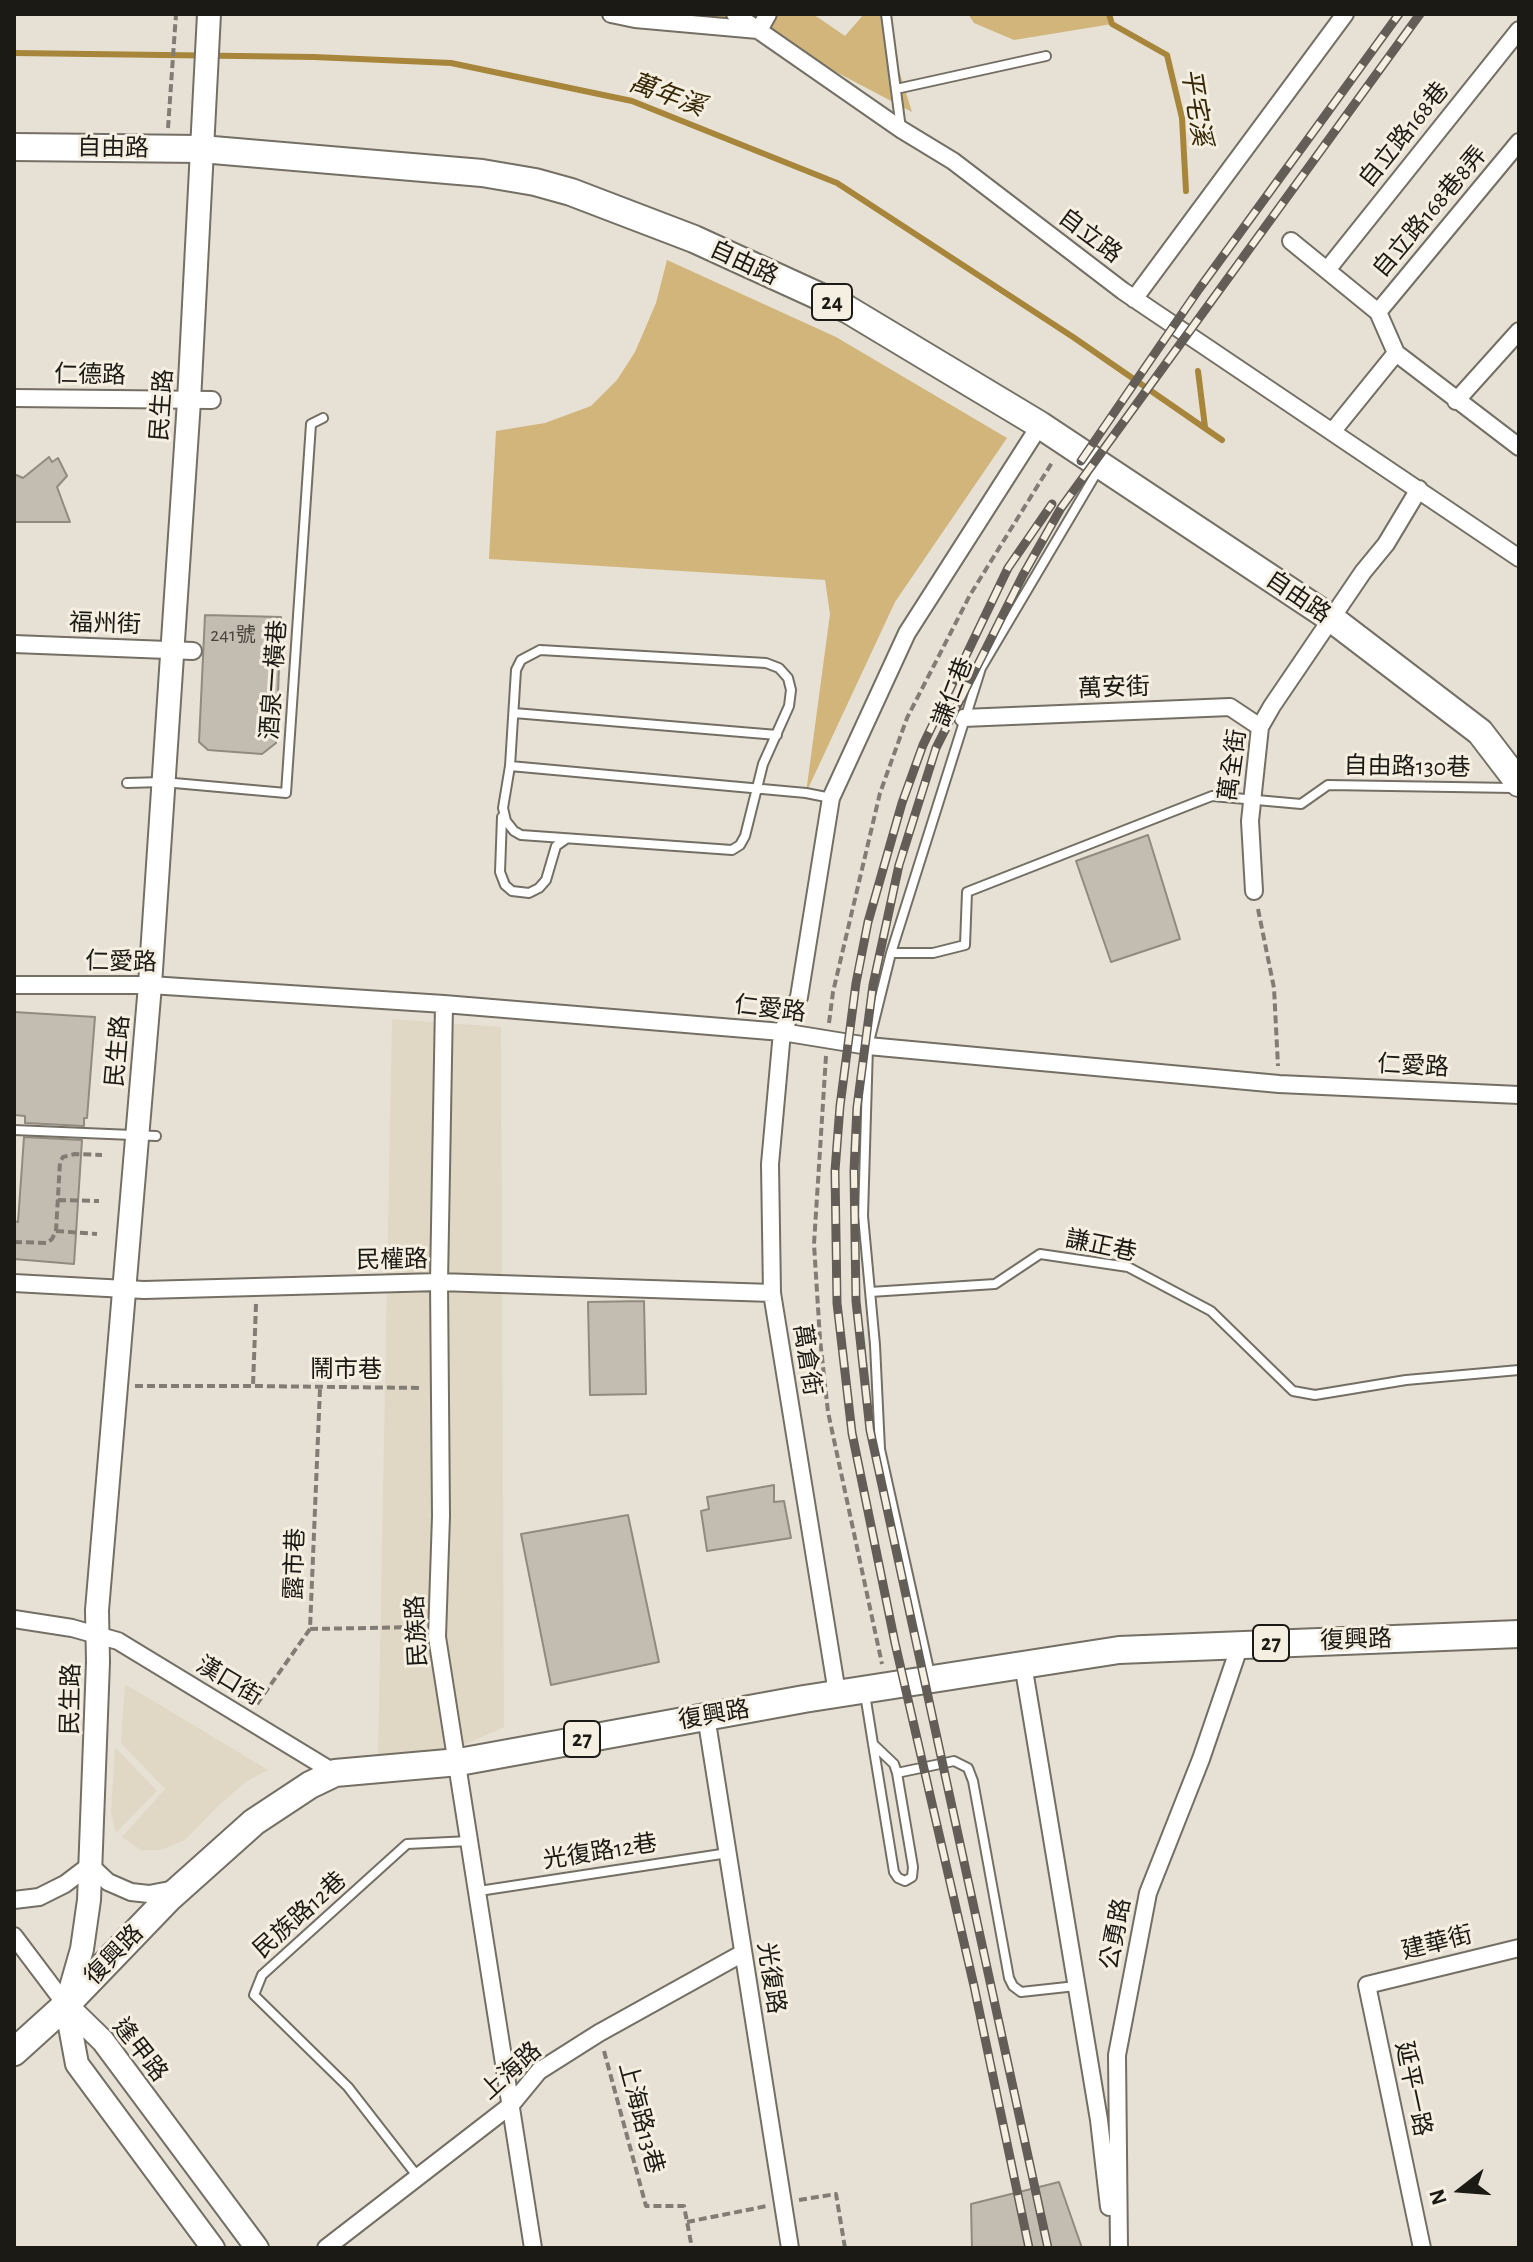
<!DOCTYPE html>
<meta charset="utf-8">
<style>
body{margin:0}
#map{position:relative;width:1533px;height:2262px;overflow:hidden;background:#e7e1d5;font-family:"Alegreya Sans",sans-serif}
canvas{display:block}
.frame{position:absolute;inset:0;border:16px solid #1c1a15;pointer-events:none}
.north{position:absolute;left:1421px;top:2150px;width:80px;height:80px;-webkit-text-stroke:6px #f5efe2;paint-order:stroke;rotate:253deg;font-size:22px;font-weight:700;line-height:32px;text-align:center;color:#1c1a15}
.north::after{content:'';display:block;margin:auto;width:28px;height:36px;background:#1c1a15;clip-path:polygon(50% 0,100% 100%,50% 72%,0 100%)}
</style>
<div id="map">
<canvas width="1533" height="2262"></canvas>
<div class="frame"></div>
<div class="north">N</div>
</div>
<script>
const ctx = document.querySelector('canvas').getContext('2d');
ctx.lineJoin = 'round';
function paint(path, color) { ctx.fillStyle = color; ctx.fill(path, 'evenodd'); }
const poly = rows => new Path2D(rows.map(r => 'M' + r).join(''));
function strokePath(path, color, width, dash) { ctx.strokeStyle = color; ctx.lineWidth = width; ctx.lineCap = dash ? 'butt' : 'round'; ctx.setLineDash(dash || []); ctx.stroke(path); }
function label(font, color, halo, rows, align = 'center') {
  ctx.font = font + ' "Alegreya Sans","Noto Sans TC",sans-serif'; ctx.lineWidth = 6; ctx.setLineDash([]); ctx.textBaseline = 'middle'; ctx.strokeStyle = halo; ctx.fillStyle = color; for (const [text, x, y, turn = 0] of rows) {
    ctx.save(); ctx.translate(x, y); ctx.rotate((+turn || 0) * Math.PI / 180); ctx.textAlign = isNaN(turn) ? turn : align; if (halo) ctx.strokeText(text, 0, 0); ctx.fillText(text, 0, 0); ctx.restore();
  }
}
paint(poly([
 [392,1019,501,1027,504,1727,453,1750,378,1757],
 [125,1684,268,1770,247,1781,220,1804,185,1840,161,1850,141,1850,122,1837,165,1789,121,1743],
 [115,1747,157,1791,116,1833,111,1813]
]), '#e0d7c4');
paint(poly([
 [619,14,735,14,759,30,768,14,813,14,845,36,864,14,887,14,896,61,912,112,764,34],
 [968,14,1109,14,1112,24,1014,40,974,23],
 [667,260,836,337,1007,438,895,602,806,793,830,614,825,580,489,559,496,431,545,423,591,406,617,380,635,352,656,303]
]), '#d1b57b');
strokePath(poly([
 [1109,14,1112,24,1167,55,1182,118,1186,191],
 [14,53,314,57,451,63,632,101,837,183,1073,337,1222,440],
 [1198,371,1205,427]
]), '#a7863b', 6);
const building = poly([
 [49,457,52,462,58,458,67,476,57,487,70,522,14,522,14,474,23,478,49,457],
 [205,615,281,617,276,743,262,754,208,750,199,742,205,615],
 [1148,835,1180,939,1111,962,1076,861,1148,835],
 [14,1012,95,1017,87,1118,84,1118,84,1126,25,1123,25,1116,14,1115,14,1012],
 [24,1137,82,1140,74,1264,14,1259,14,1221,18,1222,24,1137],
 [644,1301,646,1394,590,1395,588,1302,644,1301],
 [774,1485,774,1502,784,1501,791,1538,707,1551,701,1511,709,1509,707,1497,774,1485],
 [628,1515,659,1662,551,1685,521,1534,628,1515],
 [1059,2182,1082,2248,972,2248,971,2204,1059,2182]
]);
paint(building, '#c3bdb1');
strokePath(building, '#908a7f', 2);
const lane = poly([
 [886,14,901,129],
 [896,89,1046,56],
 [540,650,766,663,779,668,788,678,791,690,789,706,763,764,745,836,740,845,732,850,521,835,514,831,506,821,503,808,510,766,516,670,521,660,540,650],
 [514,713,777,735],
 [510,766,806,793,831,798],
 [127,783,163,782,286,793,311,424,323,418],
 [502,817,500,872,505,885,512,891,529,893,539,888,546,880,556,846,566,839],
 [891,953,933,953,965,945,967,892,1212,796,1301,804,1328,785,1514,788],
 [14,1130,156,1136],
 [870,1292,995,1284,1040,1254,1128,1267,1211,1311,1293,1391,1315,1395,1406,1380,1519,1370],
 [930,1674,880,1449,875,1345,863,1216,868,1046,891,953,981,668,1100,467],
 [865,1694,873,1744,894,1872,898,1878,905,1881,912,1877,913,1867,897,1773,894,1764,873,1744],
 [897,1773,954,1761,968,1768,973,1781,1009,1978,1013,1986,1021,1992,1076,1986],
 [479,1891,728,1853],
 [418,2177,348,2087,254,1995,262,1975,407,1844,470,1841]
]);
const street = poly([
 [611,14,635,19,758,30],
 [735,14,902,130,953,161,1123,291,1519,558],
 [759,30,768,14],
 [1291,241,1378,312,1396,353,1519,447],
 [1327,270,1519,30],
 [1134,299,1345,14],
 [1378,312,1519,142],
 [14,398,212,400],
 [1456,401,1519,331],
 [1332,432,1396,353],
 [14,644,193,651],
 [963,718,1230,707,1260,727],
 [1254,891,1250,821,1260,727,1272,706,1363,572,1386,544,1419,489],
 [14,985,150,985,444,1004,782,1032,868,1046,1279,1084,1519,1095],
 [444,1004,439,1282,441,1516,437,1637,533,2248],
 [14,1283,144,1290,439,1282,772,1293],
 [14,1619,72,1628,118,1641,335,1773],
 [1023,1664,1099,2120,1109,2207],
 [837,1693,772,1293,770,1164,782,1032,799,997,831,798,907,633,1040,425],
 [706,1716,790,2248],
 [14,1900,39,1897,65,1884,90,1865,108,1882,131,1892,149,1894,175,1889],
 [14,1936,66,2005],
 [326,2248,511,2105,539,2071,599,2033,743,1953],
 [1119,2248,1117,2055,1148,1893,1201,1759,1240,1645],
 [1422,2248,1367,1985,1519,1948]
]);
const secondary = poly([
 [209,14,189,401,150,985,97,1610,98,1662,89,1900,82,1949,66,2005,77,2064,213,2248],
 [66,2005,103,2041,257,2248]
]);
const primary = poly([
 [14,147,201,149,482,173,535,182,571,192,694,239,847,309,1040,425,1332,619,1480,732,1519,783],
 [14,2052,66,2005,169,1898,254,1822,310,1785,335,1773,459,1762,804,1699,1119,1650,1519,1634]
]);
strokePath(lane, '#746f64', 12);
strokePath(street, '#746f64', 20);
strokePath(secondary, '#746f64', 26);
strokePath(primary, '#746f64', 30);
strokePath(poly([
 [168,128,176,14],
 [1258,909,1274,988,1278,1066],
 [829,1023,833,992,880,793,907,718,970,595,1053,461],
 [826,1056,814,1244,820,1339,828,1412,882,1664],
 [58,1200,99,1201],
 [56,1231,97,1234],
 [14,1242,47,1243,52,1239,56,1231,60,1162,63,1157,75,1154,102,1155],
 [256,1304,253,1386,422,1388],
 [135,1386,253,1386],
 [310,1629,420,1627],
 [257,1704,310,1629,320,1389],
 [604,2051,646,2206,684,2206,692,2248],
 [799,2200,836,2194,845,2248],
 [687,2222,767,2206]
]), '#817d75', 4, [8, 4]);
strokePath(lane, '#fff', 8);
strokePath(street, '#fff', 16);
strokePath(secondary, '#fff', 22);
strokePath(primary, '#fff', 26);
const rail = poly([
 [1081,461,1199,289,1399,14],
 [1029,2248,974,1986,895,1643,852,1433,837,1303,835,1171,840,1106,856,983,868,922,902,803,923,745,1008,568,1052,504],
 [1048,2248,870,1430,856,1301,854,1171,857,1107,873,985,899,865,936,748,1023,575,1061,508,1420,14]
]);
strokePath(rail, '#625e57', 9);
strokePath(rail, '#f5efe2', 6, [18]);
label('20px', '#46433c', null, [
 ["241號",233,635]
]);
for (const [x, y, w] of [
 [832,302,40],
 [1271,1643,36],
 [582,1739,36]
]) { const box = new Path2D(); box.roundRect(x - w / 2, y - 18, w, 36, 6); ctx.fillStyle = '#f5efe2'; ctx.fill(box); strokePath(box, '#1c1a15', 2); }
label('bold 22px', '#1c1a15', null, [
 ["24",832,302],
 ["27",1271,1643],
 ["27",582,1739]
]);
label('24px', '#1c1a15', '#f5efe2', [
 ["自立路168巷",1404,135,-51],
 ["自由路",113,148,1],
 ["自立路168巷8弄",1430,212,-50],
 ["自立路",1090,236,37],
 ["自由路",744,263,25],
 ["仁德路",90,375,1],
 ["民生路",162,405,-86],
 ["自由路",1298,597,34],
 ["福州街",105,624,2],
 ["酒泉一橫巷",274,680,-86],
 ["萬安街",1114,688,-2],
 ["謙仁巷",953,692,-69],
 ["萬全街",1233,765,-82],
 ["自由路130巷",1407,767,1],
 ["仁愛路",121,962,1],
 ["仁愛路",770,1009,7],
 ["民生路",118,1051,-85],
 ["仁愛路",1413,1066,3],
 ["謙正巷",1101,1246,12],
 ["民權路",392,1260,-1],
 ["萬倉街",807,1360,81],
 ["鬧市巷",346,1370],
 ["露市巷",295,1564,-88],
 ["民族路",417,1631,-93],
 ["復興路",1356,1640,-2],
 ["漢口街",229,1681,31],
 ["民生路",71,1699,-89],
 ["復興路",714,1715,-10],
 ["光復路12巷",600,1852,-9],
 ["民族路12巷",300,1915,-42],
 ["公勇路",1116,1934,-79],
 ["建華街",1437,1943,-14],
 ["復興路",114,1955,-46],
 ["光復路",771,1978,81],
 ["逢甲路",140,2050,52],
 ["上海路",511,2071,-42],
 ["延平一路",1413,2089,78],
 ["上海路13巷",641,2118,75]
]);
label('italic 26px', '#372806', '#f5efe2', [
 ["萬年溪",667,95,20],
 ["平宅溪",1196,107,81]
]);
</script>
